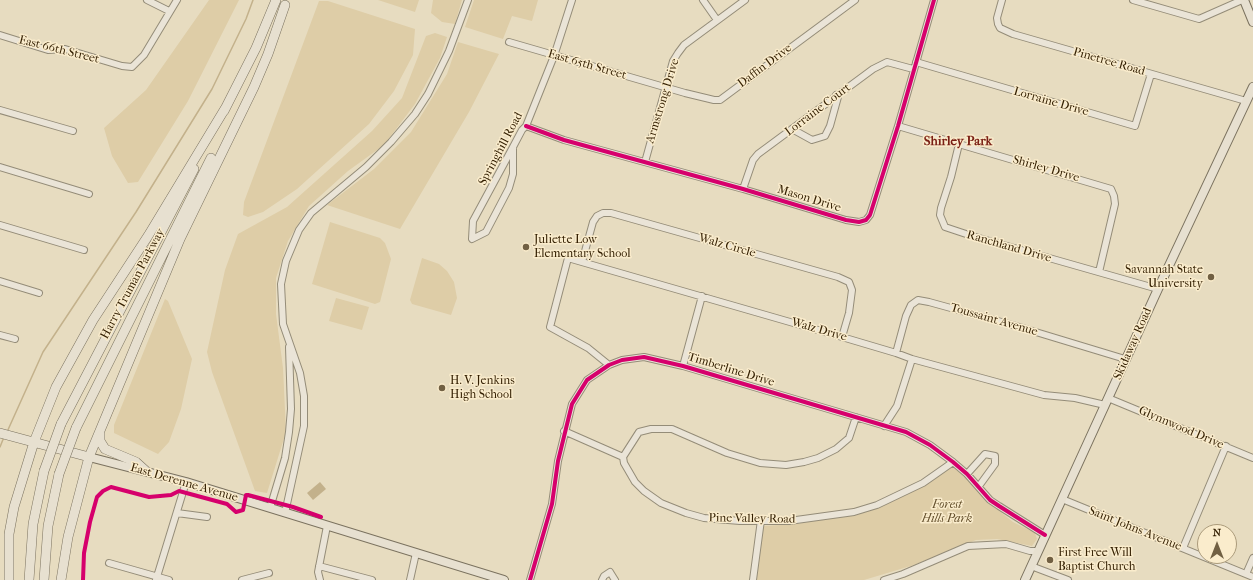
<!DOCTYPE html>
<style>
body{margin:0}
#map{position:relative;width:1253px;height:580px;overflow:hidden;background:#e7dcc0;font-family:"IM FELL French Canon",serif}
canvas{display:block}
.north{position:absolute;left:1197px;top:524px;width:40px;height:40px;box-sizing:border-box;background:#faeccc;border:1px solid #aa9a7a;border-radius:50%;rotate:0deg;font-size:11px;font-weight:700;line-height:16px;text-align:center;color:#321e00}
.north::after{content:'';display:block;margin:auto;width:14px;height:18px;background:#716043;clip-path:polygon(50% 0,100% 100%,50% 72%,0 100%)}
</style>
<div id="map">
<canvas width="1253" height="580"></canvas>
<div class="north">N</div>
</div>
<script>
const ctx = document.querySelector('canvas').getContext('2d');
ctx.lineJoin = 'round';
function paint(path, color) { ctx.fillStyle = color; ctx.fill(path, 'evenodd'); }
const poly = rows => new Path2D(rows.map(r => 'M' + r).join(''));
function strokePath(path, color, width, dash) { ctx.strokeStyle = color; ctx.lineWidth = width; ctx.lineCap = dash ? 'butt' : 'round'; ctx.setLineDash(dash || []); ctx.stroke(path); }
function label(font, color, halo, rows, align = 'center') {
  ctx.font = font + ' "IM FELL French Canon",serif'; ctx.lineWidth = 3; ctx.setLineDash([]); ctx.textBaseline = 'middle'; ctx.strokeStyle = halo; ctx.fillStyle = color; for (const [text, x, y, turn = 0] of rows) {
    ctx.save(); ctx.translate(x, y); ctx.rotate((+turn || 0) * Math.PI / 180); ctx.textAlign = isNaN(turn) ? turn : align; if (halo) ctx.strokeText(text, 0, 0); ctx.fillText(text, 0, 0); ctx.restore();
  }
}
paint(poly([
 [209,0,239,0,188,101,138,182,128,183,112,156,104,128,146,90],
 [378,0,419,0,415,12],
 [433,0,462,0,455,24,442,22,431,13],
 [474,0,538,0,532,21,512,16,503,39,465,27],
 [319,1,328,1,415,29,413,55,394,91,369,124,297,189,263,212,248,217,243,215,244,202],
 [435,33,447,37,440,58,415,104,384,145,348,171,309,206,288,241,276,278,276,314,283,368,286,432,267,493,255,491,212,372,207,352,225,270,238,234,287,207,372,131,402,98,426,36],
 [458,42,499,54,469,112,400,229,327,205,374,169,411,132,447,74],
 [330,222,380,238,385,243,391,259,380,302,375,304,312,284],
 [422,258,439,264,447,271,454,282,457,298,451,315,412,304,410,300],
 [336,298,369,307,362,330,329,321],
 [165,299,168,301,192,359,181,409,169,442,158,454,114,433,114,425],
 [951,467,954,468,971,482,993,506,1013,522,1035,533,1037,539,1032,546,997,539,976,540,914,565,864,580,756,580,763,526,796,524,832,518,862,511,914,489]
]), '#decda7');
paint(poly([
 [320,482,326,489,313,500,307,493]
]), '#c3b18b');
strokePath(poly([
 [7,432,43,352,136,212,212,89,246,19,253,0],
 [0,447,4,437]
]), '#c3b18b', 1.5);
const minor = poly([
 [147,0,169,11],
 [703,0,717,20],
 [1002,0,997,18,998,24,1000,28,1013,34,1246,101],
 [1133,0,1199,19,1242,0],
 [0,35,48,50,65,49,122,66,132,67,144,55,177,0],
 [509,42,685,93,714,100,720,100,855,0],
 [916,62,1135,126,1151,74],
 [0,110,73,131],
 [526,126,564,140,743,189,846,220,859,222,866,220,870,215,898,126,934,0],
 [898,126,1111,189,1114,196,1115,204,1099,272],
 [792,129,812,140,825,136,830,126,838,97,836,95],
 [959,144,951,177,941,208,940,215,945,227,972,236,1158,289],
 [513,147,513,174,509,188,486,232,472,239,473,221,513,147,522,130,526,126,554,56,572,0],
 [645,162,673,61,678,53,684,45,745,0],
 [0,167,89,194],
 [743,189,753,160,758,154,873,69,887,62,913,69],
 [0,225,84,250],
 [582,262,593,222,597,216,603,213,611,213,838,277,849,282,852,290,849,313,842,337],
 [0,281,39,293],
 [0,335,15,339],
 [896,353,906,316,911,305,918,300,929,302,1016,326,1125,359],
 [609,365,588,348,550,327,568,258,842,337,896,353,912,359,1044,395,1075,398,1105,405],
 [683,366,702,296],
 [1108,398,1253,458],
 [856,417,849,438,836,449,818,458,804,462,786,465,760,463,727,453,672,429,651,429,639,432,623,457,624,463,635,482,644,491,661,503,686,513,704,518,740,521,789,521,854,512,877,505,923,483,953,462],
 [884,426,897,406,912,359],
 [564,431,623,457],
 [967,474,985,454,995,456,995,464,979,486],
 [1062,499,1253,577],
 [270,508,285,458,289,432,291,409,289,347],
 [177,513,207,517],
 [285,513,304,426,304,396,300,373,283,324,281,284,286,261,299,230,311,213,366,167,391,142,415,114,428,94,449,51,468,0],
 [1183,548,1226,446],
 [109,563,169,580],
 [319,566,372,580],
 [1031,566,1068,580],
 [1246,574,1253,558],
 [156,580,186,482],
 [242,580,269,573],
 [320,580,318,572,327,526],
 [410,580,416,553],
 [530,580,552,504,558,461,572,404,587,380,609,365,622,360,644,357,683,366,906,432,930,445,953,462,967,474,990,500,999,506,1045,535],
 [602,580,604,576,610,572,615,580],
 [753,580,761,520],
 [884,580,903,574,968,546,1006,544,1030,551,1038,551]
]);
const major = poly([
 [1244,0,1253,22],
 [89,457,186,482,504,580],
 [1025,580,1158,289,1253,87]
]);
const highway = poly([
 [224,111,256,48,276,0],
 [61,424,194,169],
 [76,428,211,158],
 [0,433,89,457],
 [100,433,100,441,105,449,136,462,146,471],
 [9,580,9,534,14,507,34,442,56,387,93,320,148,236,226,107],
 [29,580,33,524,44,471],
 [44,580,48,526,59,474],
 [61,580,68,537,89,457,180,239,254,87,268,54,285,5]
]);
strokePath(minor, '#948c78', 8);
strokePath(major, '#7b725f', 10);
strokePath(highway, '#7b725f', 10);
strokePath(minor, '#eae4d7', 6);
strokePath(major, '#e7e0d0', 8);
strokePath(highway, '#e7e0d0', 9);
const highwayBridge = poly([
 [44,471,61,424],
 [59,474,76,428]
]);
strokePath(highwayBridge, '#7b725f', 10, []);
strokePath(highwayBridge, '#e7e0d0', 9);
strokePath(poly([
 [526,126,564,140,743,189,846,220,859,222,866,220,870,215,898,126,934,0],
 [83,580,84,553,90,522,97,497,103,491,111,487,149,497,171,495,179,491,227,504,236,512,243,510,246,495,248,495,293,507,321,517],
 [530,580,552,504,558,461,572,404,587,380,609,365,622,360,644,357,683,366,906,432,930,445,953,462,967,474,990,500,999,506,1045,535]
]), '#d6006c', 4);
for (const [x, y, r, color] of [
 [526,247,4,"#716043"],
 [1211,277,4,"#716043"],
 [442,388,4,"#716043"],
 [1050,560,4,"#716043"]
]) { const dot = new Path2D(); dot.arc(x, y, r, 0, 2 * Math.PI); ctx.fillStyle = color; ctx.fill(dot); strokePath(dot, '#faeccc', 1.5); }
label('12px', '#321e00', '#faeccc', [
 ["East 66th Street",59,50,14],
 ["Pinetree Road",1109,62,16],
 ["East 65th Street",587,65,16],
 ["Daffin Drive",765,66,-37],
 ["Armstrong Drive",663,101,-73],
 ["Lorraine Drive",1051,102,16],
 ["Lorraine Court",818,110,-37],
 ["Springhill Road",501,149,-62],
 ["Shirley Drive",1046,169,16],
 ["Mason Drive",809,199,17],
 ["Walz Circle",727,246,16],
 ["Ranchland Drive",1009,247,16],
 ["Harry Truman Parkway",133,284,-62],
 ["Toussaint Avenue",994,320,16],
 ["Walz Drive",819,330,16],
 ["Skidaway Road",1133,344,-66],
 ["Timberline Drive",731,370,17],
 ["Glynnwood Drive",1181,428,23],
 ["East Derenne Avenue",184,483,16],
 ["Pine Valley Road",752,519,1],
 ["Saint Johns Avenue",1135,529,22]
]);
label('12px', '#321e00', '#faeccc', [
 ["Juliette Low",534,240],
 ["Elementary School",534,254],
 ["Savannah State",1203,270,"right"],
 ["University",1203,284,"right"],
 ["H. V. Jenkins",450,381],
 ["High School",450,395],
 ["First Free Will",1058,553],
 ["Baptist Church",1058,567]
], 'left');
label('italic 12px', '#634f2c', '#faeccc', [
 ["Forest",947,505],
 ["Hills Park",947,519]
]);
label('bold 13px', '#7a1f14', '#faeccc', [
 ["Shirley Park",958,142]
]);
</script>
